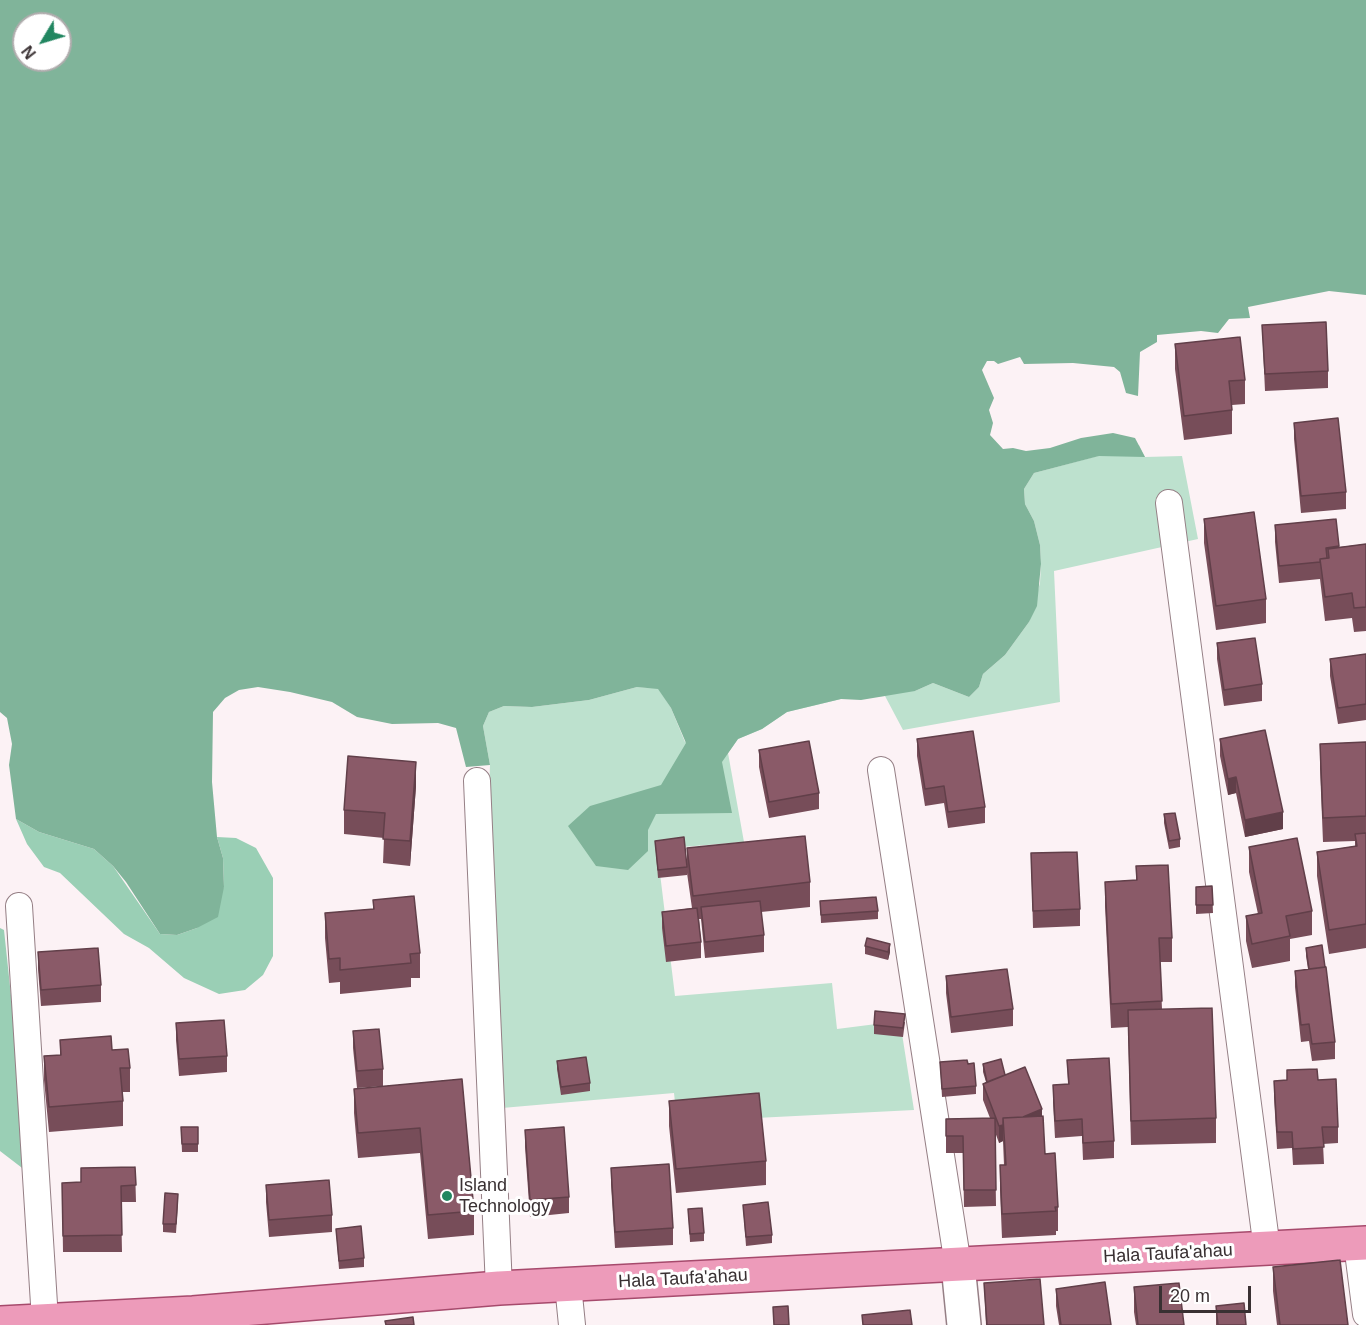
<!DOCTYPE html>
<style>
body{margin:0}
#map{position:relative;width:1366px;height:1325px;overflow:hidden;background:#fcf2f5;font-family:Helvetica,sans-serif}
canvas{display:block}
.north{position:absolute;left:12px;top:12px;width:60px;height:60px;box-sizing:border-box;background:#fff;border:2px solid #b0acad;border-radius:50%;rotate:232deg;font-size:16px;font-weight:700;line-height:24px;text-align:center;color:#393032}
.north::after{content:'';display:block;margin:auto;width:21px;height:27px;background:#218660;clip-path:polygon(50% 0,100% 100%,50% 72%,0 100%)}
.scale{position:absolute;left:1159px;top:1286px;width:92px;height:27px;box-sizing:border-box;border:3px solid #393032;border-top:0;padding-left:8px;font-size:18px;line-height:21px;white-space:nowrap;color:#393032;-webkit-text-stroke:4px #fff;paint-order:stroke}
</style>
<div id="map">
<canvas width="1366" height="1325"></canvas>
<div class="north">N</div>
<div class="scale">20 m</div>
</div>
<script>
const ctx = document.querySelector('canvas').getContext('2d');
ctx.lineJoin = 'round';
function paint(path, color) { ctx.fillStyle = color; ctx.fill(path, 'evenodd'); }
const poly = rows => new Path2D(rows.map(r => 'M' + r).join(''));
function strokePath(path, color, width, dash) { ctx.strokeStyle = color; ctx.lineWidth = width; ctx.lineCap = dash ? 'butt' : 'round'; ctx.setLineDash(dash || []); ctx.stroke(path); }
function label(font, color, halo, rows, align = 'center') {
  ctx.font = font + ' Helvetica,sans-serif'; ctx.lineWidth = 6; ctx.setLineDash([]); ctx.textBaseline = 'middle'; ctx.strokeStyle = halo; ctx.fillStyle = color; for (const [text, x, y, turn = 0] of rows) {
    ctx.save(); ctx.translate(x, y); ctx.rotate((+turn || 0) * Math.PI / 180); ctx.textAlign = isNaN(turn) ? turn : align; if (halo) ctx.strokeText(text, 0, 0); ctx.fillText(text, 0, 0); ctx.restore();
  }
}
paint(poly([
 [1139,445,1145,457,1182,456,1198,539,1054,571,1060,702,903,730,885,696,841,699,787,712,762,729,738,739,728,753,744,842,657,849,675,996,832,983,837,1029,900,1021,914,1110,677,1122,674,1093,502,1108,487,843,490,765,483,726,489,712,504,706,532,707,589,700,637,687,658,688,671,708,685,742,761,687,915,691,933,683,969,697,979,687,983,674,1005,655,1029,622,1040,583,1041,564,1040,545,1034,521,1025,504,1024,489,1034,473]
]), '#bde1ce');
paint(poly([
 [16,819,39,832,94,849,113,866,160,934,177,935,197,928,224,887,223,858,217,837,236,838,256,848,273,878,273,956,263,975,245,990,219,994,184,978,149,948,124,934,60,873,44,867,27,844],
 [0,928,4,930,30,1174,0,1151]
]), '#9acfb5');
paint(poly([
 [0,0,1366,0,1366,295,1329,291,1248,307,1250,318,1229,319,1218,333,1201,331,1157,335,1157,342,1140,352,1138,396,1126,393,1120,372,1114,367,1073,363,1024,364,1020,357,998,364,994,361,987,361,982,370,994,398,989,410,993,423,990,435,1003,449,1013,448,1026,451,1050,448,1081,438,1113,433,1135,438,1145,457,1099,456,1034,473,1024,489,1025,504,1034,521,1040,545,1041,564,1037,606,1029,622,1005,655,983,674,979,687,969,697,933,683,915,691,861,700,841,699,787,712,762,729,738,739,722,762,732,813,656,814,648,830,648,851,628,870,596,866,568,826,590,806,661,785,686,743,671,708,658,689,637,687,589,700,532,707,504,706,489,712,483,726,490,765,466,767,456,728,438,723,392,724,357,717,332,702,290,692,258,687,239,690,225,698,213,712,212,782,217,837,223,858,224,887,218,917,197,928,177,935,160,934,126,882,113,866,94,849,39,832,16,819,9,765,12,744,7,718,0,712],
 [24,24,60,24,60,60,24,60]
]), '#80b49a');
const street = poly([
 [1169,503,1267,1249],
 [881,770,958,1265],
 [477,781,499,1288],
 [19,906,45,1320],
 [1357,1244,1366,1314],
 [568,1285,572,1325]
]);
const secondary = poly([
 [958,1265,964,1325]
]);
const primary = poly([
 [0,1323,193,1313,499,1288,1366,1243]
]);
strokePath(street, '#957f85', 28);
strokePath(secondary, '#957f85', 36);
strokePath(primary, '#a64a6c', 36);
strokePath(street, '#fff', 26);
strokePath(secondary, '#fff', 33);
strokePath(primary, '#ed9bba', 33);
paint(poly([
 [1262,325,1328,371,1328,388,1265,391],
 [1175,344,1245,380,1245,404,1232,405,1232,434,1184,440,1175,369],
 [1294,423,1346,492,1346,509,1301,513,1294,439],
 [1204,519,1266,599,1266,623,1216,630,1204,543],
 [1275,525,1339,547,1366,544,1366,631,1354,632,1352,618,1325,621,1320,579,1279,583,1275,542],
 [1217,643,1262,684,1262,701,1224,706,1217,659],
 [1366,654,1366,720,1338,724,1330,676,1330,659],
 [917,739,985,807,985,823,948,828,944,803,925,806,917,756],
 [1220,739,1283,829,1245,837,1236,793,1228,795,1220,756],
 [1366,742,1366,948,1329,954,1317,876,1317,852,1355,846,1355,841,1323,842,1320,768,1320,744],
 [759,750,819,793,819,809,769,818,759,767],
 [416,786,410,866,383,863,384,838,344,834,344,810],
 [1164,814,1180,839,1180,847,1169,849,1164,823],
 [655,841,687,867,687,875,658,878],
 [1249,847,1312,911,1312,935,1290,939,1290,961,1252,968,1246,941,1246,916,1258,914,1249,872],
 [687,848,810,882,810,907,761,912,764,935,764,952,705,958,701,919,699,919,701,942,701,958,666,962,662,928,662,912,692,908,687,873],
 [1031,853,1080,909,1080,926,1033,928],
 [1136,866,1172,938,1172,962,1160,962,1162,1009,1216,1118,1216,1143,1131,1145,1128,1027,1111,1028,1105,906,1105,882,1136,880],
 [1212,886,1213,913,1196,914,1196,887],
 [373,900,420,953,420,978,411,978,411,987,340,994,340,982,329,983,325,938,325,913,373,909],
 [820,901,878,911,878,919,821,923],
 [865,946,890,952,888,960,865,954],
 [1306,948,1335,1042,1335,1059,1312,1061,1309,1041,1301,1042,1295,987,1295,971,1308,969,1306,956],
 [38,952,101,985,101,1002,41,1006,38,969],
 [946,976,1013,1009,1013,1026,951,1033,946,993],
 [905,1022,903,1037,874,1034,874,1025],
 [176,1023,227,1056,227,1072,179,1076,176,1040],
 [353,1031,383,1069,383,1086,357,1088,353,1048],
 [60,1040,112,1050,130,1068,130,1092,123,1092,123,1126,49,1132,44,1080,44,1056,60,1055],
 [1067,1060,1114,1141,1114,1158,1083,1160,1082,1136,1055,1138,1053,1102,1053,1085,1068,1084],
 [557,1061,590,1083,590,1091,561,1095,557,1069],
 [940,1062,968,1064,976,1086,976,1094,942,1097],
 [983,1064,1005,1075,1042,1116,1045,1154,1058,1207,1058,1231,1056,1231,1056,1235,1002,1238,1000,1190,1000,1165,1004,1165,1003,1141,999,1143,995,1132,996,1206,964,1207,963,1153,946,1153,946,1119,990,1118,983,1100,983,1084,986,1082,983,1072],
 [1287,1070,1318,1080,1338,1127,1338,1143,1323,1144,1324,1164,1293,1165,1292,1148,1277,1149,1274,1097,1274,1081,1287,1080],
 [462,1079,474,1211,474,1235,428,1239,420,1153,358,1158,354,1113,354,1089],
 [669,1101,766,1161,766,1185,676,1193,669,1126],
 [181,1127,198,1127,198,1152,182,1152],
 [525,1130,569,1197,569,1213,530,1217,525,1147],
 [135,1167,136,1202,121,1202,122,1252,63,1252,62,1183,81,1182],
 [611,1168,673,1228,673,1245,615,1248,611,1184],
 [266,1185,332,1215,332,1232,269,1237,266,1202],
 [178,1203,176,1233,163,1232,163,1224],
 [743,1205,772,1235,772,1243,746,1246],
 [688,1209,704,1233,704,1241,690,1242],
 [336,1229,364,1258,364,1267,339,1269],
 [1273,1267,1348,1325,1277,1325,1273,1291],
 [984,1283,1044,1325,986,1325],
 [1134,1287,1184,1325,1136,1325,1134,1312],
 [1056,1289,1111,1325,1059,1325,1056,1306],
 [1216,1306,1246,1325,1216,1325]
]), '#774d59');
paint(poly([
 [416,762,416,786,410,866,410,841],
 [1236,777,1236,793,1228,795,1228,779],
 [1283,812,1283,829,1245,837,1245,820],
 [890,944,890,952,888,960,888,952],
 [1042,1109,1042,1126,1003,1125],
 [1003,1125,1003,1141,999,1143,999,1126]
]), '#613f49');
const building = poly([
 [1326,322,1328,371,1265,374,1262,325,1326,322],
 [1240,337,1245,380,1229,381,1232,410,1184,416,1175,344,1240,337],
 [1338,418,1346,492,1301,496,1294,423,1338,418],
 [1254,512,1266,599,1216,606,1204,519,1254,512],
 [1336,519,1339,546,1326,548,1327,558,1320,559,1320,562,1279,566,1275,525,1336,519],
 [1366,544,1366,607,1354,608,1352,593,1325,597,1320,559,1329,558,1328,549,1366,544],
 [1255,638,1262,684,1224,690,1217,643,1255,638],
 [1366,654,1366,704,1338,708,1330,659,1366,654],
 [1265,730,1283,812,1245,820,1236,777,1228,779,1220,739,1265,730],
 [973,731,985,807,948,812,944,786,925,789,917,739,973,731],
 [809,741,819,793,769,802,759,750,809,741],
 [1366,742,1366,816,1323,818,1320,744,1366,742],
 [348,756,416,762,410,841,383,839,385,813,344,810,348,756],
 [1175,813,1180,839,1169,841,1164,814,1175,813],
 [1366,833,1366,924,1329,930,1317,852,1357,846,1355,834,1366,833],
 [805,836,810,882,693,896,687,848,805,836],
 [684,837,687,867,658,870,655,841,684,837],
 [1297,838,1312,911,1286,916,1290,936,1252,944,1246,916,1262,913,1249,847,1297,838],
 [1077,852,1080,909,1033,911,1031,853,1077,852],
 [1168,865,1172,938,1159,938,1162,1001,1111,1004,1105,882,1137,880,1136,866,1168,865],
 [1212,886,1213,905,1196,905,1196,887,1212,886],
 [414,896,420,953,410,954,411,963,340,970,340,958,329,959,325,913,374,909,373,900,414,896],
 [876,897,878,911,821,915,820,901,876,897],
 [760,901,764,935,705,942,701,907,760,901],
 [697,908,701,942,666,946,662,912,697,908],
 [867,938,890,944,888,952,865,946,867,938],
 [1322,945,1325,967,1309,969,1306,948,1322,945],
 [98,948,101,985,41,990,38,952,98,948],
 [1326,967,1335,1042,1312,1044,1309,1024,1301,1025,1295,971,1326,967],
 [1007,969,1013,1009,951,1017,946,976,1007,969],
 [1212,1008,1216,1118,1131,1121,1128,1010,1212,1008],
 [875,1011,905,1014,903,1028,874,1025,875,1011],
 [224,1020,227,1056,179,1059,176,1023,224,1020],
 [379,1029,383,1069,357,1071,353,1031,379,1029],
 [111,1036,112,1050,128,1049,130,1068,120,1068,123,1101,49,1107,44,1056,61,1055,60,1040,111,1036],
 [586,1057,590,1083,561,1087,557,1061,586,1057],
 [1109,1058,1114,1141,1083,1143,1082,1119,1055,1121,1053,1085,1069,1084,1067,1060,1109,1058],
 [1001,1059,1005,1075,987,1082,983,1064,1001,1059],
 [967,1060,968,1064,974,1063,976,1086,942,1089,940,1062,967,1060],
 [1025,1067,1042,1109,1023,1117,1003,1118,1003,1125,999,1126,983,1084,1025,1067],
 [1317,1069,1318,1080,1336,1079,1338,1127,1322,1127,1324,1147,1293,1149,1292,1132,1277,1132,1274,1081,1287,1080,1287,1070,1317,1069],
 [462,1079,474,1211,428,1215,420,1128,358,1133,354,1089,462,1079],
 [759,1093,766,1161,676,1169,669,1101,759,1093],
 [1043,1116,1045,1154,1055,1153,1058,1207,1055,1207,1056,1211,1002,1214,1000,1165,1006,1165,1003,1118,1043,1116],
 [995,1118,996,1190,964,1190,963,1136,946,1136,946,1119,995,1118],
 [181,1127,198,1127,198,1144,182,1144,181,1127],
 [564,1127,569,1197,530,1200,525,1130,564,1127],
 [669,1164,673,1228,615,1232,611,1168,669,1164],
 [135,1167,136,1185,121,1186,122,1235,63,1236,62,1183,81,1182,81,1168,135,1167],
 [329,1180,332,1215,269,1220,266,1185,329,1180],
 [165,1193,178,1194,176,1224,163,1224,165,1193],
 [768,1202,772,1235,746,1237,743,1205,768,1202],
 [702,1208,704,1233,690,1234,688,1209,702,1208],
 [361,1226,364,1258,339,1261,336,1229,361,1226],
 [1340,1260,1348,1325,1280,1325,1273,1267,1340,1260],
 [1040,1279,1044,1325,987,1325,984,1283,1040,1279],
 [1105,1282,1111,1325,1061,1325,1056,1289,1105,1282],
 [1179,1283,1184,1325,1138,1325,1134,1287,1179,1283],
 [1244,1303,1246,1325,1218,1325,1216,1306,1244,1303],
 [788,1306,789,1325,774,1325,773,1307,788,1306],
 [910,1310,912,1325,863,1325,862,1315,910,1310],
 [413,1317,414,1325,386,1325,385,1321,413,1317]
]);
paint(building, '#8a5a68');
strokePath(building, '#613f49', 1.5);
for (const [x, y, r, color] of [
 [447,1196,6,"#218660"]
]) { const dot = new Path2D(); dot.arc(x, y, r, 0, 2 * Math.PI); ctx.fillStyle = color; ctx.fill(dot); strokePath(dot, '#fff', 2); }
label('18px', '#393032', '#fff', [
 ["Island",459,1186],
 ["Technology",459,1207]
], 'left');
label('18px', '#393032', '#fff', [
 ["Hala Taufa'ahau",1168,1254,-3],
 ["Hala Taufa'ahau",683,1279,-3]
]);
</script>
